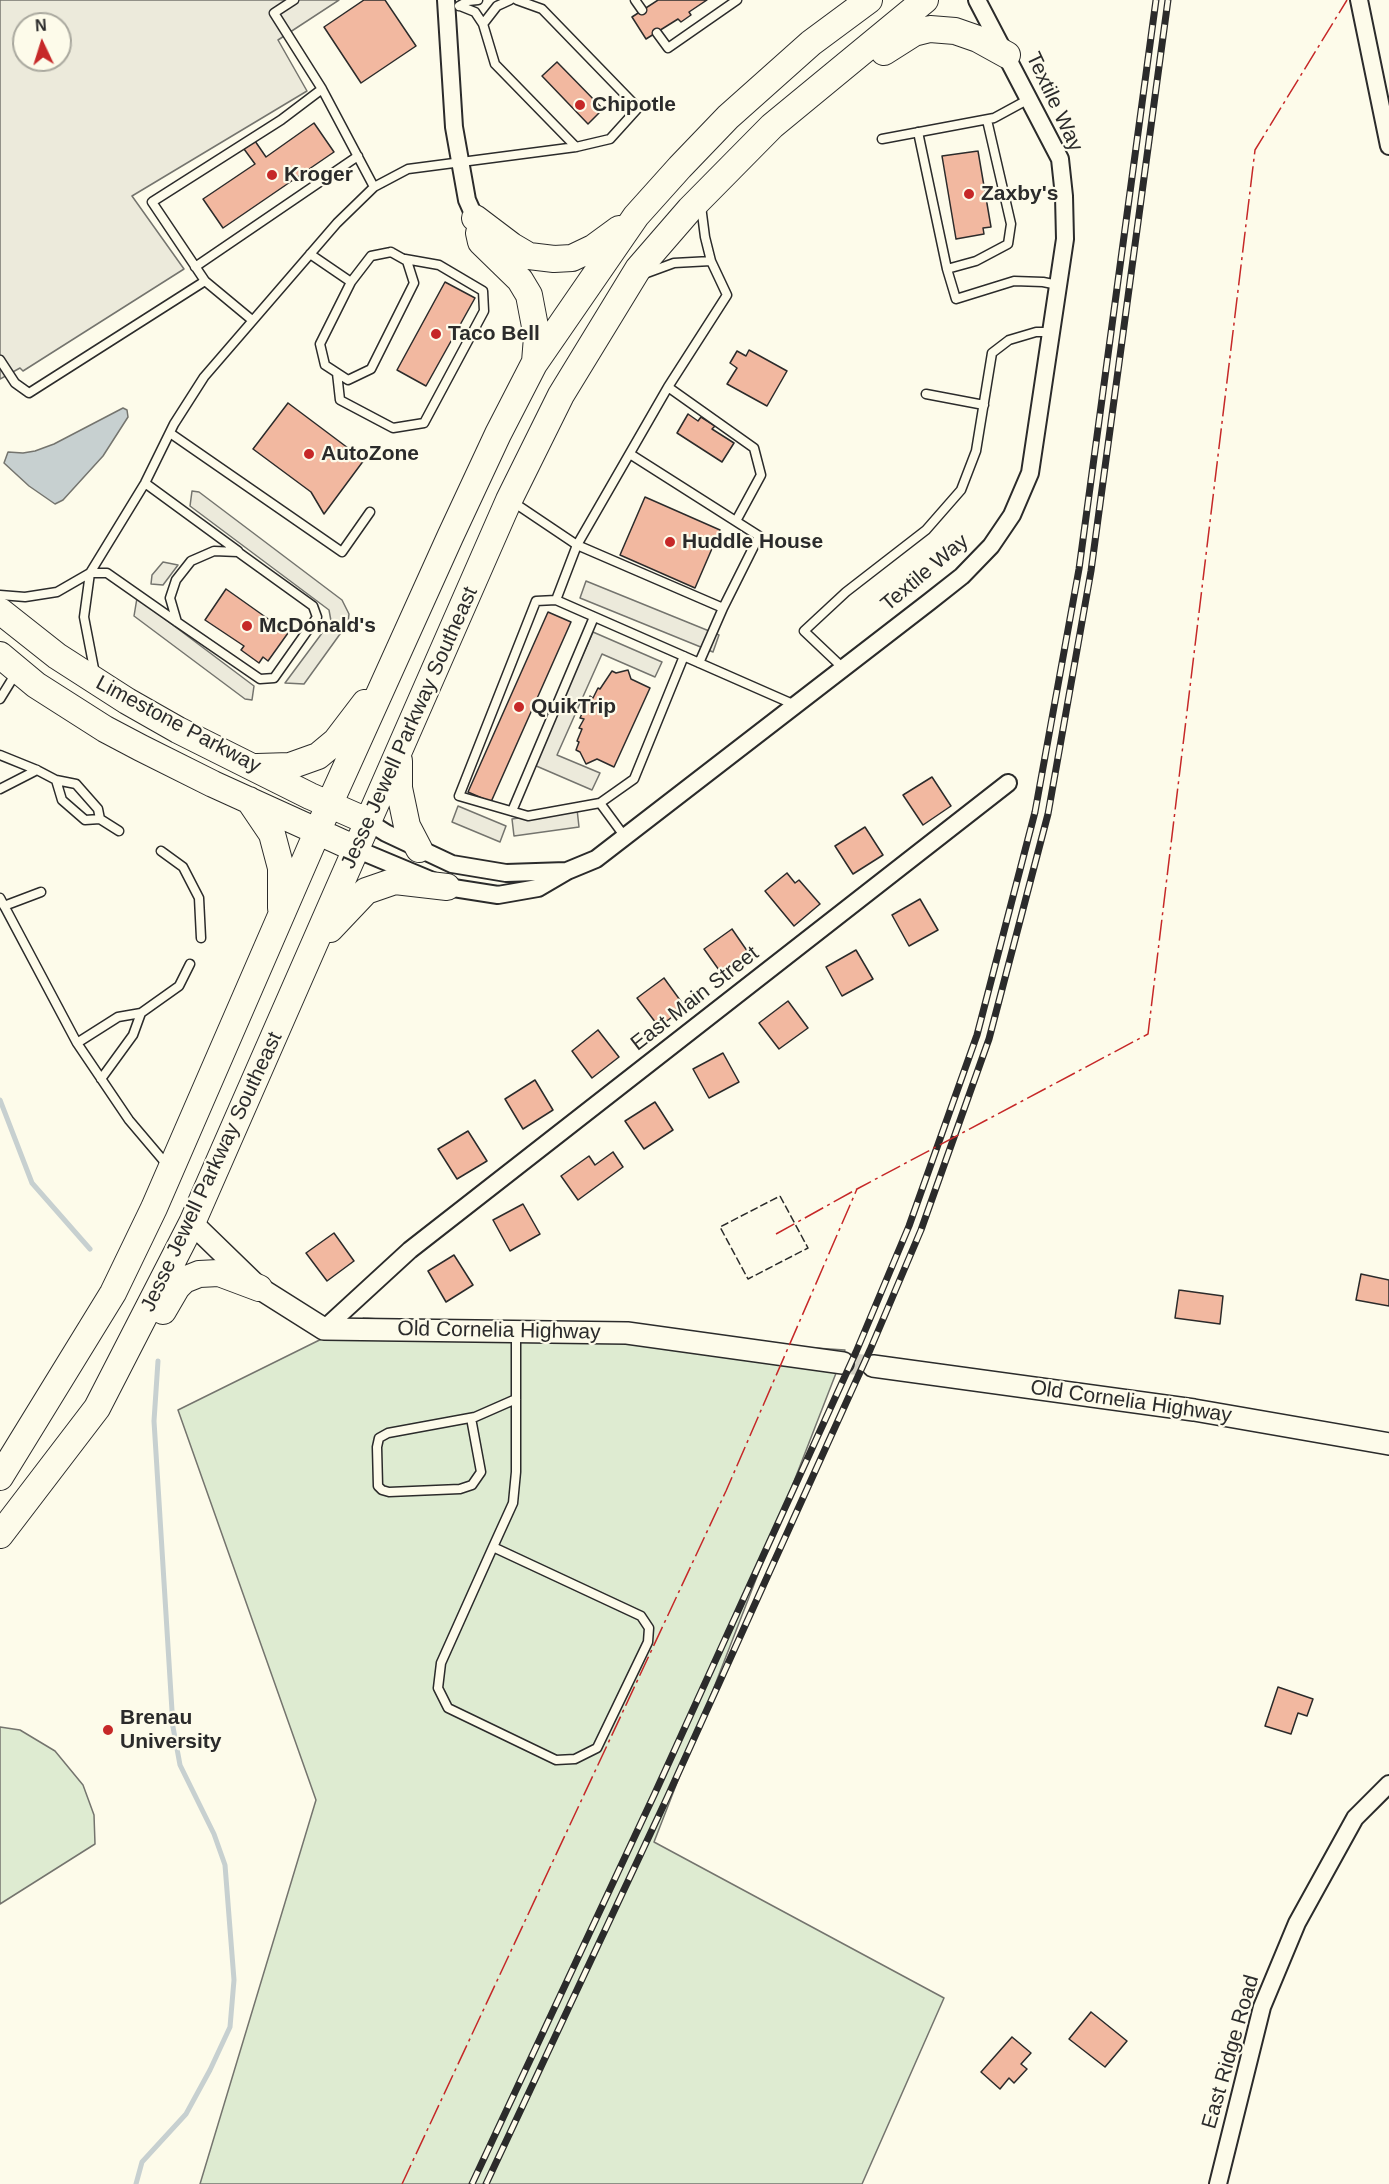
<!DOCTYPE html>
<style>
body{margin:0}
#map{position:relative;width:1389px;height:2184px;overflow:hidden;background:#fdfbea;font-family:Helvetica,sans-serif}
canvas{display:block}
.north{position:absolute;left:12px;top:12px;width:60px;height:60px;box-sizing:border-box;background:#fdfbea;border:2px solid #a9a89e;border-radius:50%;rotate:356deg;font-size:16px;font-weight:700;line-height:24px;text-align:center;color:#2b2b2b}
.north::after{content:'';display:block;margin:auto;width:21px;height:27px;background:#c62828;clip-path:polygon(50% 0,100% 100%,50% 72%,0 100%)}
</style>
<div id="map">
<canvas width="1389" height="2184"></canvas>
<div class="north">N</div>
</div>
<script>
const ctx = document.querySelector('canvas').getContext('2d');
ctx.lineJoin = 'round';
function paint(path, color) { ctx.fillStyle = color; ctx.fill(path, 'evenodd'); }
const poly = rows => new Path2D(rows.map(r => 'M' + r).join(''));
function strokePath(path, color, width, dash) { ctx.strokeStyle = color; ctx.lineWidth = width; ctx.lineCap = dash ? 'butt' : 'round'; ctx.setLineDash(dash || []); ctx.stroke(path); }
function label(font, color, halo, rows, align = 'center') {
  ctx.font = font + ' Helvetica,sans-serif'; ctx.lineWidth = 4.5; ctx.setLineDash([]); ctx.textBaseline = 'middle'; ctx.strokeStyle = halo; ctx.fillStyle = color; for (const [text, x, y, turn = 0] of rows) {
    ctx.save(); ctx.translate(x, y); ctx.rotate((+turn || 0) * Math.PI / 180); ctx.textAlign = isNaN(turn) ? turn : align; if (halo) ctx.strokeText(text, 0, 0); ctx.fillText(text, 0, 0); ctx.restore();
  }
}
const green = poly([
 [364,1318,845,1350,654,1842,944,1998,862,2184,200,2184,316,1800,178,1410,364,1318],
 [0,1727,20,1730,55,1751,83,1785,94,1815,95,1844,0,1904,0,1727]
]);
paint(green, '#deebd1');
strokePath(green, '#74746e', 1.5);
const parking = poly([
 [0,0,339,0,278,40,307,91,132,196,184,269,23,371,20,368,0,379,0,0],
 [24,24,60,24,60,60,24,60,24,24],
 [192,491,199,492,342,600,349,614,348,623,304,684,285,683,331,621,329,610,190,506,192,491],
 [163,562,178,565,163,585,151,584,152,575,163,562],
 [586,581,719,635,713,652,580,598,586,581],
 [137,598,254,686,252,700,245,699,134,616,137,598],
 [593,632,662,662,655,677,602,654,557,755,600,773,592,790,534,765,593,632],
 [458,806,506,826,500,842,452,822,458,806],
 [577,809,579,827,514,836,512,819,577,809]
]);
paint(parking, '#eceadb');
strokePath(parking, '#74746e', 1.5);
const water = poly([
 [123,408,127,410,128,417,103,456,63,500,55,504,29,486,4,463,8,452,23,453,35,451,54,444,123,408]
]);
paint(water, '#c7d0d0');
strokePath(water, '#74746e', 1.5);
strokePath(poly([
 [0,1100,32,1183,90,1249],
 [136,2184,142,2162,186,2114,210,2070,230,2027,234,1980,225,1865,214,1834,180,1765,173,1727,154,1421,158,1361]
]), '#c7d0d0', 5);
const building = poly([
 [364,0,385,0,416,46,361,83,324,27,364,0],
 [658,0,707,0,689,12,691,15,681,22,678,19,646,39,632,17,658,0],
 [557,62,603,109,588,124,542,76,557,62],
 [314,123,334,152,223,228,203,199,255,164,244,149,255,141,266,157,314,123],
 [978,151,991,227,983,228,984,234,956,239,942,156,978,151],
 [445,282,475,298,426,386,397,370,445,282],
 [749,350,787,371,767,406,727,384,737,368,730,363,737,351,746,356,749,350],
 [288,403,364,460,324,514,311,492,253,449,288,403],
 [688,414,698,421,701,417,715,426,712,429,734,443,722,462,677,433,688,414],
 [645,497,720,530,695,588,620,555,645,497],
 [226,589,288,633,268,661,263,657,259,663,241,650,244,646,205,620,226,589],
 [548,612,571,622,491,802,468,792,548,612],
 [628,670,631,679,650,688,614,767,597,759,586,764,580,752,576,750,579,742,577,741,582,729,579,728,584,719,580,718,590,696,593,698,598,688,600,689,612,671,616,673,628,670],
 [932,777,951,806,923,825,903,795,932,777],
 [865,827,883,855,853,874,835,846,865,827],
 [787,873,795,883,799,880,820,904,794,926,765,891,787,873],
 [920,899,938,930,909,946,892,915,920,899],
 [732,929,752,958,724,977,704,949,732,929],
 [856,950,873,979,842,996,826,967,856,950],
 [664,978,685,1007,659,1027,637,998,664,978],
 [788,1001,808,1028,779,1049,759,1023,788,1001],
 [598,1030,619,1057,592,1078,572,1051,598,1030],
 [723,1053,739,1082,709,1098,693,1069,723,1053],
 [535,1080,553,1110,523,1129,505,1099,535,1080],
 [655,1102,673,1130,644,1149,625,1121,655,1102],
 [468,1131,487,1161,457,1179,438,1149,468,1131],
 [613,1152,623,1167,578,1200,561,1176,589,1156,595,1165,613,1152],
 [523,1204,540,1234,510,1251,493,1220,523,1204],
 [334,1233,354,1261,327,1281,306,1253,334,1233],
 [454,1255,473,1285,446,1302,428,1271,454,1255],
 [1361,1274,1389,1280,1389,1306,1356,1300,1361,1274],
 [1179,1290,1223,1296,1220,1324,1175,1318,1179,1290],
 [1278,1687,1313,1699,1307,1716,1298,1713,1291,1734,1265,1726,1278,1687],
 [1091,2012,1127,2041,1105,2067,1069,2039,1091,2012],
 [1012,2037,1031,2053,1021,2064,1027,2069,1014,2083,1009,2078,1000,2089,981,2072,1012,2037]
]);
paint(building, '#f2b8a0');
strokePath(building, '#2b2b2b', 1.5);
strokePath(poly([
 [843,1363,873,1366]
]), '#d3d1c4', 21, [21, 10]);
const service = poly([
 [635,0,642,10],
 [459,6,468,1,478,0],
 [460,6,475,12,483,24,495,64,576,147],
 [483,24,497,6,510,0],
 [657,33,668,48,737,0],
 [322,89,374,187],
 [918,132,947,269,976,261,1008,244,1011,224,987,120],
 [882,139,994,118,1029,99],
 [701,206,705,237,711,261,727,295,668,387,577,545,556,600,795,705],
 [391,252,407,261,414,283,371,369,348,380,325,365,320,344,351,282,371,256,391,252],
 [310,254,351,282],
 [195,267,358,156],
 [947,269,956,299,1014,281,1043,282,1058,285],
 [644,274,674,263,711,261],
 [205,281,252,320],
 [0,360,15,383,29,393,205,281,152,202,281,120,322,89,274,13,294,0],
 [337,373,340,400,393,428,424,423,484,311,483,291,439,265,405,259],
 [668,387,754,448,761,475,736,521],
 [926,394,984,405],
 [170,433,342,552,370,512],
 [630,454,759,536,723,608,699,663],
 [145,483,238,551],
 [513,502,577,545,723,608],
 [0,595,25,597,57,592,90,573,107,573,177,622,260,679,274,678,317,617,313,606,238,552,214,551,191,561,176,580,170,598,177,622],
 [556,600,536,601,459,796,528,816,600,803,634,779,684,656],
 [843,668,804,631,846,592,926,530,961,490,976,451,992,353,1009,340,1036,332,1051,332],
 [95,674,84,617,90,573,145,483,174,424,204,377,337,223,374,187,408,169,576,147,610,139,638,108,542,9,517,0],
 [0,699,16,673],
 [0,755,37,770,56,780,76,784,98,809,100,819],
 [56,780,62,800,85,820,100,819,119,831],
 [0,789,37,770],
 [600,803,625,837],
 [512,811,594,617],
 [161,851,183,867,199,898,201,938],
 [0,898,77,1043,129,1120,168,1166],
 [4,906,41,892],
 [77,1043,118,1017,141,1013,179,986,190,964],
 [101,1079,133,1035,141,1013],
 [471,1418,481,1472,472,1485,460,1489,389,1492,382,1490,378,1486,377,1447,379,1438,388,1433,475,1417,516,1399],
 [493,1547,641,1616,649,1628,648,1642,597,1748,575,1759,556,1760,448,1708,438,1688,441,1663,493,1547,513,1503,516,1472,516,1332]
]);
const minor = poly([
 [446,0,454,127,467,200,475,218],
 [1359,0,1389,146],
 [367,821,386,833,452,864,506,873,566,871],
 [356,849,447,887,498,895,538,888,567,871,596,859,929,602,962,576,991,546,1012,515,1030,473,1065,239,1064,196,1060,159,977,0],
 [324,1329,410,1250,1008,783],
 [1218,2184,1262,2007,1297,1923,1355,1818,1389,1784]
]);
const tertiary = poly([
 [192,1223,259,1288,324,1329,627,1333,843,1363],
 [873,1366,1194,1410,1389,1444]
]);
const primary = poly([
 [884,52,914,33,930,29,955,31,978,39,1007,55],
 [475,218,512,246,529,256,554,259,572,258,593,248,619,229],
 [479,233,481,242,520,280,529,295,537,337,535,362],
 [0,611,57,656,127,701,178,730,310,796,367,821],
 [0,655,36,685,105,729,141,748,213,784,356,849],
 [399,761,399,788,407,826,419,849],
 [257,767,290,766,318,756,336,741,365,703],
 [249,800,272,834,281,868,281,908],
 [330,929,366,891,395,881,447,887],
 [163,1311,177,1287,184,1280,199,1274,219,1273,259,1288],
 [0,1477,113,1293,154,1208,329,805,450,537,498,434,534,364,636,216,680,167,728,117,811,43,869,0],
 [0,1535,97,1408,192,1223,509,500,561,395,638,269,690,209,772,126,925,0]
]);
strokePath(service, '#2b2b2b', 11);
strokePath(minor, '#2b2b2b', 20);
strokePath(tertiary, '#2b2b2b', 24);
strokePath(primary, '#2b2b2b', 28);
strokePath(service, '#fdfbea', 8);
strokePath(minor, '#fdfbea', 16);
strokePath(tertiary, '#fdfbea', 21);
strokePath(primary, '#fdfbea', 26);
const rail = poly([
 [472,2184,655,1793,856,1352,909,1226,977,1035,1035,812,1079,569,1156,0],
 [486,2184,667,1798,870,1350,921,1230,989,1039,1048,814,1091,571,1168,0]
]);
strokePath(rail, '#2b2b2b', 7);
strokePath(rail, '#fdfbea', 4.5, [14]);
strokePath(poly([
 [780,1196,808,1248,748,1279,720,1227,780,1196]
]), '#2b2b2b', 1.5, [8, 3]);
strokePath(poly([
 [776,1234,857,1189],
 [402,2184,726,1491,857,1189,1148,1034,1255,150,1347,0]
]), '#c62828', 1.5, [21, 4.5, 3, 4.5]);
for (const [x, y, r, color] of [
 [580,105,6,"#c62828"],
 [272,175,6,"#c62828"],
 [969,194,6,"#c62828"],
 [436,334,6,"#c62828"],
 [309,454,6,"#c62828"],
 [670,542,6,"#c62828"],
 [247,626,6,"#c62828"],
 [519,707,6,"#c62828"],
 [108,1730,6,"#c62828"]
]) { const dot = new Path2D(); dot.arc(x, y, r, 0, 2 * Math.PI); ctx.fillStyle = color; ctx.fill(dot); strokePath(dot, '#fdfbea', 2); }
label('21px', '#2b2b2b', '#fdfbea', [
 ["Textile Way",1054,102,65],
 ["Textile Way",925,573,-40],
 ["Limestone Parkway",178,725,28],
 ["Jesse Jewell Parkway Southeast",410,728,-66],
 ["East Main Street",695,999,-38],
 ["Jesse Jewell Parkway Southeast",212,1172,-65],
 ["Old Cornelia Highway",499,1331,1],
 ["Old Cornelia Highway",1131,1402,8],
 ["East Ridge Road",1231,2052,-74]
]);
label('bold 21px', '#2b2b2b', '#fdfbea', [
 ["Chipotle",592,105],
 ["Kroger",284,175],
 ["Zaxby's",981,194],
 ["Taco Bell",448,334],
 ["AutoZone",321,454],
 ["Huddle House",682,542],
 ["McDonald's",259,626],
 ["QuikTrip",531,707],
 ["Brenau",120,1718],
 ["University",120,1742]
], 'left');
</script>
